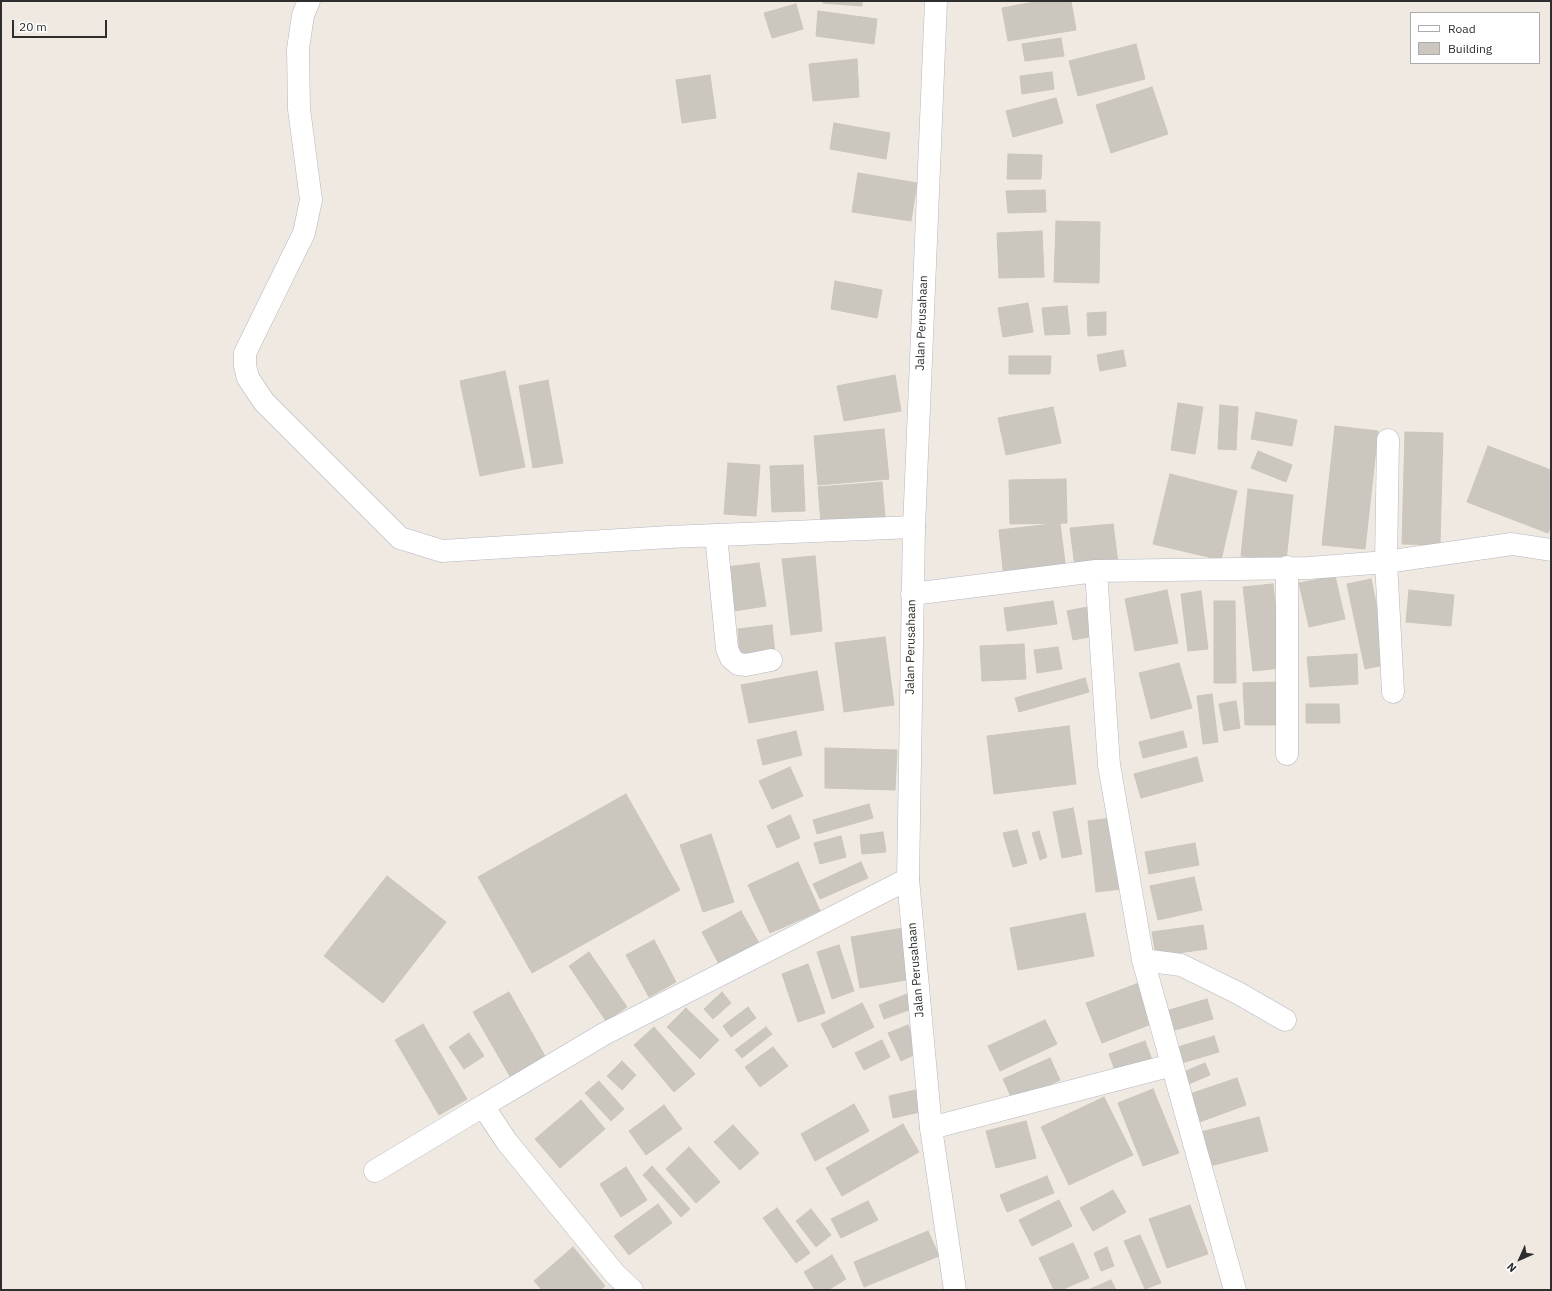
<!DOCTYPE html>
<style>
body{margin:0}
#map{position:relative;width:1552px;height:1291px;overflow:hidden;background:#efe9e1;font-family:"IBM Plex Sans",sans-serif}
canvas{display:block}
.frame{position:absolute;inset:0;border:2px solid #2e2e2e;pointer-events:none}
.legend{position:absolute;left:1410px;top:12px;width:130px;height:52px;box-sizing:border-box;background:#fff;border:1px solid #ababab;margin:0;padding:5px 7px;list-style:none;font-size:12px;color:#2e2e2e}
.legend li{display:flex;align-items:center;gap:8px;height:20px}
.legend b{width:20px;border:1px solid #ababab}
.north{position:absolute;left:1500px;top:1239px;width:40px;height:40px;-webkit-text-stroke:3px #fff;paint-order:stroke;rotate:225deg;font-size:11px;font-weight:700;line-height:16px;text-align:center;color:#2e2e2e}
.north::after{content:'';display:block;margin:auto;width:14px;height:18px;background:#2e2e2e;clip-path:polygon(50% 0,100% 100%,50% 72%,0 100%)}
.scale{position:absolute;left:12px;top:20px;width:95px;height:18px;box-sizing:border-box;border:2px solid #2e2e2e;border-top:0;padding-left:5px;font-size:12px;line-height:14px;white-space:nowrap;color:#2e2e2e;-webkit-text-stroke:3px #fff;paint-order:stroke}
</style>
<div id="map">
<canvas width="1552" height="1291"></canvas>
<div class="frame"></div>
<ul class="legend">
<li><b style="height:5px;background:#fff"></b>Road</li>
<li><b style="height:11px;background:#cbc7bf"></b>Building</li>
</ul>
<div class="north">N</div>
<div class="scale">20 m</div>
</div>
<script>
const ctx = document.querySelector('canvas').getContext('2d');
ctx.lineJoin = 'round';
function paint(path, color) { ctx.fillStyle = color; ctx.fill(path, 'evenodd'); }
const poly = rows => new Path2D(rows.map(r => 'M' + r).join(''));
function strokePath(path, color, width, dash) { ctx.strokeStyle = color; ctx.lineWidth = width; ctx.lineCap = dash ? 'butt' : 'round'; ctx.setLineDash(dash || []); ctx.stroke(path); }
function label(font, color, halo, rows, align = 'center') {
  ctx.font = font + ' "IBM Plex Sans",sans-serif'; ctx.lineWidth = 4; ctx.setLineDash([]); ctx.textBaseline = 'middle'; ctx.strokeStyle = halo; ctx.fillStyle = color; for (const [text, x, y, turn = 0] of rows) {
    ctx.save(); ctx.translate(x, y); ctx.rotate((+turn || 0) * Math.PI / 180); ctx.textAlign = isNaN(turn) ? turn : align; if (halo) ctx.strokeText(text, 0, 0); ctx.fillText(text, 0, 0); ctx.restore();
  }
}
const building = poly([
 [823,1,862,1,862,6,823,3,823,1],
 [1040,1,1071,1,1076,30,1008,41,1002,8,1040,1],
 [796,4,803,29,772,38,764,13,796,4],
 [818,11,877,19,874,44,816,36,818,11],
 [1061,38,1064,56,1025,61,1022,44,1061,38],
 [1136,44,1145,79,1078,96,1069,61,1136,44],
 [857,59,859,97,813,101,809,64,857,59],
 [1052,72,1054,89,1022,94,1020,76,1052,72],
 [710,75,716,118,682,123,676,80,710,75],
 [1152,87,1168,134,1111,153,1096,105,1152,87],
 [1056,98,1063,123,1013,137,1006,111,1056,98],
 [834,123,890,133,886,159,830,149,834,123],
 [1008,154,1042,155,1041,179,1007,179,1008,154],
 [858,173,917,183,911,221,852,212,858,173],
 [1045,190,1046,212,1008,213,1006,191,1045,190],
 [1056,221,1100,222,1099,283,1054,282,1056,221],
 [1042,231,1044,277,999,278,997,233,1042,231],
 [835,281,882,290,877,318,831,309,835,281],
 [1028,303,1033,332,1003,337,998,308,1028,303],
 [1067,306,1070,334,1045,335,1042,308,1067,306],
 [1106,312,1106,335,1088,336,1087,313,1106,312],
 [1123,350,1126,366,1100,371,1097,355,1123,350],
 [1009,356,1051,356,1050,374,1009,374,1009,356],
 [505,371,525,467,480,476,460,381,505,371],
 [895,375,901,411,844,421,837,386,895,375],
 [548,380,563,463,533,468,519,386,548,380],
 [1178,403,1203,407,1195,454,1171,450,1178,403],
 [1220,405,1238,407,1236,450,1218,449,1220,405],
 [1053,407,1061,443,1006,455,998,418,1053,407],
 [1256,412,1297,420,1292,446,1251,439,1256,412],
 [1335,426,1378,431,1365,549,1322,545,1335,426],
 [884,429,889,479,818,485,814,436,884,429],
 [1405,432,1443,433,1440,545,1402,544,1405,432],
 [1488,446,1551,470,1551,524,1548,533,1467,502,1488,446],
 [1258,451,1292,465,1286,482,1251,468,1258,451],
 [728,463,760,465,756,516,724,514,728,463],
 [803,465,805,511,772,512,770,466,803,465],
 [1170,474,1237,491,1221,560,1153,544,1170,474],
 [1066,479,1067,523,1010,524,1009,480,1066,479],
 [882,482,885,517,821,522,818,487,882,482],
 [1248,489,1293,495,1286,561,1241,556,1248,489],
 [1060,523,1066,571,1004,579,999,530,1060,523],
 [1113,524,1118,563,1075,567,1070,528,1113,524],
 [815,556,822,631,791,635,782,559,815,556],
 [759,563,766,606,734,611,727,567,759,563],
 [1335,576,1345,619,1309,627,1299,583,1335,576],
 [1371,579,1389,664,1365,669,1347,584,1371,579],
 [1273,584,1282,668,1253,671,1243,587,1273,584],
 [1167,590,1178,643,1135,651,1125,599,1167,590],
 [1409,590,1454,595,1451,626,1406,622,1409,590],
 [1201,591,1208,649,1188,651,1181,594,1201,591],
 [1053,601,1057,624,1007,631,1004,608,1053,601],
 [1214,601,1235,601,1236,683,1214,683,1214,601],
 [1093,606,1099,635,1073,640,1067,611,1093,606],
 [772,625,775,655,740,658,738,629,772,625],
 [885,637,894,705,844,712,835,643,885,637],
 [1024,644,1026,679,982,681,980,646,1024,644],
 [1058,647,1062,669,1037,673,1034,650,1058,647],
 [1357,654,1358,684,1310,687,1307,657,1357,654],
 [1179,663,1192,708,1151,719,1139,673,1179,663],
 [817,671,824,710,749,723,741,685,817,671],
 [1085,678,1089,692,1019,712,1015,698,1085,678],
 [1278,682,1279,725,1245,725,1243,683,1278,682],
 [1212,694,1218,742,1203,744,1197,696,1212,694],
 [1236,701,1240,728,1224,731,1219,704,1236,701],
 [1306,704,1339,704,1340,723,1306,723,1306,704],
 [1069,726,1076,784,994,794,987,736,1069,726],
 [796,731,802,755,763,765,757,740,796,731],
 [1183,731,1187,747,1143,758,1139,742,1183,731],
 [825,748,897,750,895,790,825,788,825,748],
 [1197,757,1203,781,1141,798,1134,774,1197,757],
 [790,767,803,796,772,809,759,781,790,767],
 [626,794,680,890,532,973,478,877,626,794],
 [869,804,873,818,817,834,813,820,869,804],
 [1073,808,1082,854,1062,858,1053,812,1073,808],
 [790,815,800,838,777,848,767,826,790,815],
 [1113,818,1122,889,1096,892,1088,821,1113,818],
 [1017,830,1027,863,1013,867,1003,833,1017,830],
 [1039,831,1047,857,1040,860,1032,833,1039,831],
 [883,832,886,852,862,854,860,835,883,832],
 [711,834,734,902,703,912,680,845,711,834],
 [841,836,846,857,820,864,814,843,841,836],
 [1195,843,1199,865,1149,874,1145,852,1195,843],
 [798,862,820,911,770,933,748,885,798,862],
 [861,862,868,878,820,899,813,884,861,862],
 [387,876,446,922,383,1003,324,956,387,876],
 [1194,877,1202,910,1158,920,1150,886,1194,877],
 [741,911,760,945,720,966,702,932,741,911],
 [1085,913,1094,956,1018,970,1010,928,1085,913],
 [1203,925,1207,949,1156,956,1152,932,1203,925],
 [903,928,912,979,860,988,851,937,903,928],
 [654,940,676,982,649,997,626,955,654,940],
 [839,945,854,991,832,999,817,952,839,945],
 [589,952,627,1007,606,1021,569,966,589,952],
 [808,964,825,1013,798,1022,782,974,808,964],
 [1139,983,1154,1023,1102,1043,1086,1003,1139,983],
 [509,992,546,1058,511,1078,473,1012,509,992],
 [722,992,731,1003,713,1019,704,1009,722,992],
 [912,992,917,1007,884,1019,879,1005,912,992],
 [1207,999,1213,1019,1165,1033,1159,1013,1207,999],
 [862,1003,874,1027,833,1048,821,1024,862,1003],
 [748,1007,756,1018,731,1037,723,1026,748,1007],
 [686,1008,719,1040,700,1059,667,1027,686,1008],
 [1045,1020,1057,1044,1000,1071,988,1046,1045,1020],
 [423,1024,467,1099,439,1115,395,1040,423,1024],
 [908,1025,920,1052,901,1061,888,1033,908,1025],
 [654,1027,695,1074,674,1092,634,1045,654,1027],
 [766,1027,772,1034,742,1058,735,1050,766,1027],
 [469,1033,484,1056,464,1069,449,1047,469,1033],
 [1214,1036,1219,1052,1182,1063,1178,1047,1214,1036],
 [882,1040,890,1057,864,1070,855,1053,882,1040],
 [1145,1041,1153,1063,1117,1076,1109,1054,1145,1041],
 [773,1047,788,1066,760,1087,745,1067,773,1047],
 [1050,1058,1060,1080,1013,1101,1003,1079,1050,1058],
 [622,1061,636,1075,622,1090,607,1076,622,1061],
 [1205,1063,1210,1075,1184,1086,1179,1074,1205,1063],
 [1237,1078,1246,1105,1194,1124,1184,1096,1237,1078],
 [599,1081,624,1109,611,1121,585,1093,599,1081],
 [1153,1089,1179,1153,1143,1166,1118,1103,1153,1089],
 [916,1090,920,1112,893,1118,889,1096,916,1090],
 [1104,1097,1133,1155,1069,1185,1041,1127,1104,1097],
 [581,1100,605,1129,560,1168,535,1139,581,1100],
 [854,1104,869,1131,815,1161,801,1134,854,1104],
 [664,1105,682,1129,646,1155,629,1131,664,1105],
 [1259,1117,1268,1151,1210,1166,1201,1132,1259,1117],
 [1026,1121,1036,1158,996,1168,986,1131,1026,1121],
 [903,1124,919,1152,842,1196,826,1168,903,1124],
 [733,1125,759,1153,740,1170,714,1142,733,1125],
 [689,1147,720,1182,696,1203,666,1169,689,1147],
 [652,1166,690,1209,681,1217,643,1175,652,1166],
 [626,1167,647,1200,621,1217,600,1184,626,1167],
 [1047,1176,1054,1193,1007,1212,1000,1195,1047,1176],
 [1113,1190,1126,1212,1093,1231,1080,1208,1113,1190],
 [1059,1200,1072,1226,1032,1246,1019,1220,1059,1200],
 [868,1201,878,1220,841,1238,831,1219,868,1201],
 [658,1204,672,1223,629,1255,614,1236,658,1204],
 [1190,1205,1208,1254,1167,1268,1149,1219,1190,1205],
 [777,1208,810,1253,796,1263,763,1218,777,1208],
 [811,1209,831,1235,816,1247,796,1221,811,1209],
 [928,1231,939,1256,864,1287,854,1262,928,1231],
 [1140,1235,1161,1283,1145,1289,1124,1241,1140,1235],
 [1073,1243,1089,1278,1061,1290,1054,1290,1039,1258,1073,1243],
 [573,1247,605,1286,600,1290,542,1290,534,1281,573,1247],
 [1107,1247,1114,1266,1101,1271,1094,1253,1107,1247],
 [832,1255,846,1279,828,1290,815,1290,804,1272,832,1255],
 [1111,1280,1116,1290,1088,1290,1111,1280]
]);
paint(building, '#cbc7bf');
strokePath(building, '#cbc5ba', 1);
const street = poly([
 [309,1,303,15,298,49,299,109,311,200,304,233,245,353,245,366,248,378,264,402,400,538,442,551,669,537,914,527],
 [1388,440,1386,562,1393,692],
 [716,535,727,649,731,658,738,664,746,665,771,660],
 [1287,567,1287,754],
 [1096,571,1109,765,1143,960,1235,1290],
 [912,594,1096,571,1309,568,1386,562,1512,544,1551,550],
 [1143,960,1181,965,1238,993,1285,1020],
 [931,1128,1172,1065],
 [375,1171,483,1106],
 [632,1290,615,1274,507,1142,483,1106,604,1034,908,879]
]);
const secondary = poly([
 [936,1,914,527,908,879,931,1128,955,1290]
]);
strokePath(street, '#b4b7c1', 23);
strokePath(secondary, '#b4b7c1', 23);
strokePath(street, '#fff', 22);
strokePath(secondary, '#fff', 22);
label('12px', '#2e2e2e', '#fff', [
 ["Jalan Perusahaan",922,323,-88],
 ["Jalan Perusahaan",911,647,-89],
 ["Jalan Perusahaan",916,970,-95]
]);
</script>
